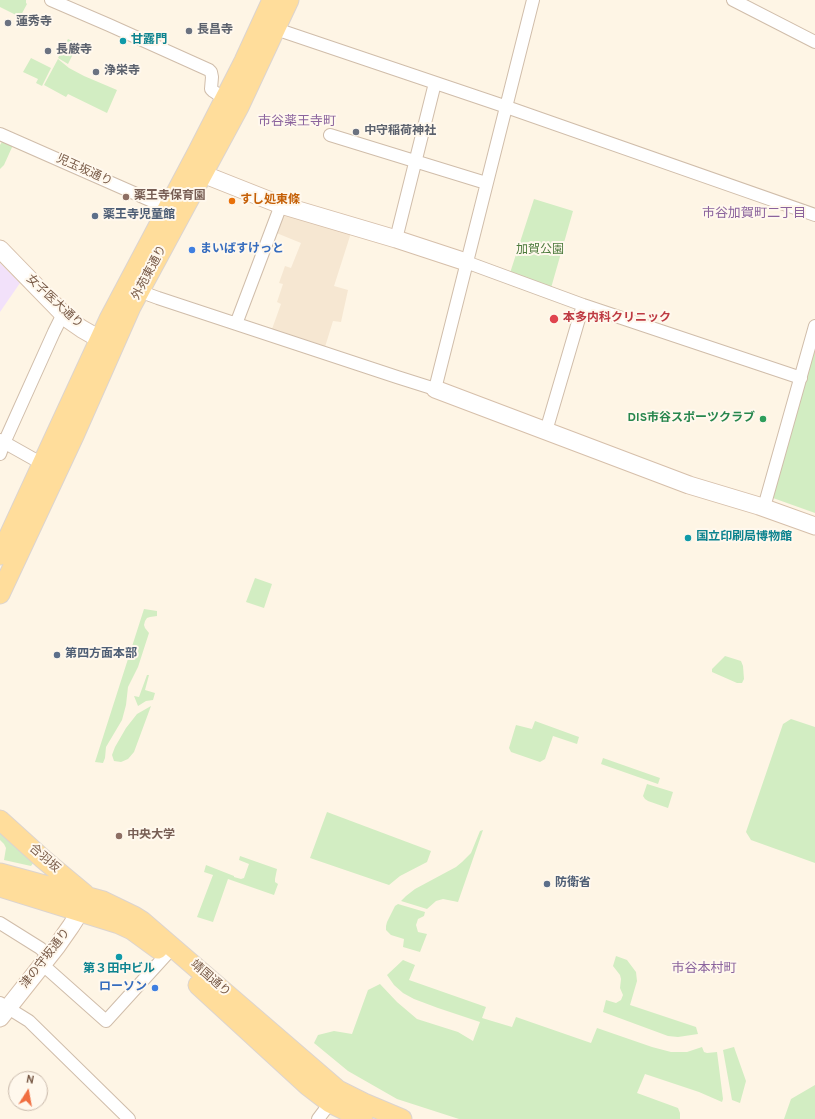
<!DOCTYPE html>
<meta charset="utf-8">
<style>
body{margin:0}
#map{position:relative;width:815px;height:1119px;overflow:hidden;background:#fef5e5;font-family:Overpass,sans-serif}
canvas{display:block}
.north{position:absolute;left:8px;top:1071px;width:40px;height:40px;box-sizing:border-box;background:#fff8ed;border:1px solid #c9b9ab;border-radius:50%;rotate:11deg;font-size:11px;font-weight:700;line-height:16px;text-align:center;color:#795b48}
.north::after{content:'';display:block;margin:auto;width:14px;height:18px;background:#f06e41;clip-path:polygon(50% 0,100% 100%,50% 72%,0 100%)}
</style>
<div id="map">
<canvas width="815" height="1119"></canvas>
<div class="north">N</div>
</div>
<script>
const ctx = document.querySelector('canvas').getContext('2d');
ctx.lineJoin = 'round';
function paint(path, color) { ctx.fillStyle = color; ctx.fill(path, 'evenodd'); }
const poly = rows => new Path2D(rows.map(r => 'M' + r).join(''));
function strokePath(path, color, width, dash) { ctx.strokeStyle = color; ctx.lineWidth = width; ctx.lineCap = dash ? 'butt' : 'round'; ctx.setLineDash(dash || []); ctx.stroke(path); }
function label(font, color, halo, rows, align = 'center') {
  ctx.font = font + ' Overpass,"Noto Sans JP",sans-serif'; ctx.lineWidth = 4; ctx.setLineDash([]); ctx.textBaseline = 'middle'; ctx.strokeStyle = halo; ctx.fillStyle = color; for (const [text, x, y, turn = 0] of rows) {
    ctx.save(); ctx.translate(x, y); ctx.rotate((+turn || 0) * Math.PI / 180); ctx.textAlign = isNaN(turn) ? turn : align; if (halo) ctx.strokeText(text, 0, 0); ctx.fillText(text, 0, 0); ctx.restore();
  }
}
paint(poly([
 [282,211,351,233,334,286,348,290,341,322,333,321,325,347,272,329,281,304,277,302,283,284,279,283,285,266,291,268,301,243,274,232]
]), '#f6e7d2');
paint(poly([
 [0,263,20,283,0,312]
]), '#f2e1fa');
paint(poly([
 [0,0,26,0,26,3,27,4,20,17,0,7],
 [68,39,78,44,68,64,58,58],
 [31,58,51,68,42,86,36,83,38,79,23,72],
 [58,59,69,68,84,76,117,90,107,113,68,94,66,97,44,85],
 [3,140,13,145,4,165,0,169,0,145],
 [534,199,573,211,551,288,510,273],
 [815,346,815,513,773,498],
 [255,578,272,584,264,608,246,602],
 [144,609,157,611,157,616,150,617,147,618,145,621,144,625,145,628,149,633,138,667,128,687,126,705,122,720,106,747,105,758,103,763,95,762],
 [725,656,741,661,743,666,744,679,742,683,737,683,712,672,712,669],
 [147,675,149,675,145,690,155,693,153,700,146,701,138,706,134,696,139,697],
 [151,706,134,752,128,759,121,762,114,761,112,755,115,747,126,728,137,714],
 [791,719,815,727,815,863,751,840,746,832,783,724],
 [535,721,579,737,577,744,553,736,545,759,540,762,511,752,509,748,516,725,532,729],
 [603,758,660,778,658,784,601,764],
 [647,784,673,792,668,808,648,801,645,799,643,796],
 [327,812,431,851,427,862,400,876,389,885,310,858],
 [483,830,458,902,443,899,436,901,427,909,401,901,406,896,415,889,456,867,462,862,471,853,480,831],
 [0,832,34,862,31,866,4,860,6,848,4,844,0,840],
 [240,856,277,869,275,879,275,882,278,884,274,895,228,879,213,922,197,917,213,875,204,872,206,865,234,876,234,877,241,879,244,878,249,864,239,860],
 [398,904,425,912,424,916,418,919,416,925,418,932,427,934,420,952,403,947,404,939,391,935,386,930,386,926,387,922,395,906],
 [616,956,627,960,636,972,637,981,630,1005,696,1027,698,1034,678,1037,668,1036,603,1012,606,1000,616,1003,621,1000,623,995,620,988,621,979,620,975,613,966],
 [403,960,415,965,409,980,486,1007,482,1018,512,1027,516,1017,591,1043,597,1028,652,1047,671,1052,687,1052,702,1047,704,1052,707,1053,717,1052,723,1099,722,1102,699,1092,645,1074,637,1093,678,1108,680,1113,680,1119,459,1119,397,1099,348,1071,314,1043,318,1035,334,1031,352,1034,368,990,380,984,397,1002,417,1019,458,1032,473,1041,480,1022,438,1008,414,999,403,993,394,985,387,975],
 [734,1047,746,1081,740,1103,732,1100,723,1050],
 [815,1085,815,1119,784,1119,791,1099]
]), '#d2edc2');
const street = poly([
 [51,0,109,25,209,70,211,72,212,77,211,89,213,91,225,99],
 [733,0,815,42],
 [270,27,498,104,815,215],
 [0,134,168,208],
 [330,135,486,183],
 [396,239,435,83],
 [466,262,583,305,801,378],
 [139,291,158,298,397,377,435,389,533,0],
 [236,324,281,205],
 [546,431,583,305],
 [0,440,48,467],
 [0,454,4,443,54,332,63,314],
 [763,507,766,500,815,326],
 [0,923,40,948,49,956],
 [43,965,106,1021,166,955],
 [0,1003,29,1021,129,1119],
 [318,1119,330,1103]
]);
const secondary = poly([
 [190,169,281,205,396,239,466,262],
 [0,249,69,320,82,329,110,345],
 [435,389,689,485,759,506,815,526],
 [0,1018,57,946,71,926,87,901]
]);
const primary = poly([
 [0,555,109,319,198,151,244,61,272,0],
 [0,594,74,436,131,307,239,107,289,0],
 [0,820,43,859,85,894],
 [0,873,103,901,134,916,142,921,338,1090,364,1103,402,1119],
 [0,887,119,924,132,930,158,949],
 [198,985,308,1086,330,1103,363,1119]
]);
strokePath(street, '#d0bdaa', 14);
strokePath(secondary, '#d6bfaa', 19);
strokePath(primary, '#dcd4cf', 21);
strokePath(street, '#fff', 12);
strokePath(secondary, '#fff', 17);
strokePath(primary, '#ffdd9b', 19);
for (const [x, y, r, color] of [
 [8,23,4,"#6b7280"],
 [189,31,4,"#6b7280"],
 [123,41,4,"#0f9aa8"],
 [48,51,4,"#6b7280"],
 [96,72,4,"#6b7280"],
 [356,132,4,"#6b7280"],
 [126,197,4,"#8d6e63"],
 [232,201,4,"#e8710a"],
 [95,216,4,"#5c6f8a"],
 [192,250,4,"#3f7fe0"],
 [554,319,5,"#e0444e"],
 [763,419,4,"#2e9e5b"],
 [688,538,4,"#0f9aa8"],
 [57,655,4,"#5c6f8a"],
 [119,836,4,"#8d6e63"],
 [547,884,4,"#5c6f8a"],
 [119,957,4,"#0f9aa8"],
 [155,988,4,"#3f7fe0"]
]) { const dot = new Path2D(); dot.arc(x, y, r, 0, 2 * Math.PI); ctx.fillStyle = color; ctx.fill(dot); strokePath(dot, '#fff8ed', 1.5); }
label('bold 12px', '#5b616d', '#fff8ed', [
 ["蓮秀寺",16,23],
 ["長昌寺",197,31],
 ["長厳寺",56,51],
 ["浄栄寺",104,72],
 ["中守稲荷神社",364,132]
], 'left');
label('bold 12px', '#0d838f', '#fff8ed', [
 ["甘露門",131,41],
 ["国立印刷局博物館",696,538],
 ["第３田中ビル",119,970,"center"]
], 'left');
label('12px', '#795b48', '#fff8ed', [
 ["児玉坂通り",84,171,24],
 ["外苑東通り",150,273,-62],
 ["女子医大通り",54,302,43],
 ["合羽坂",44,859,41],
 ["津の守坂通り",46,959,-52],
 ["靖国通り",210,979,41]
]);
label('bold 12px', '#785e54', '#fff8ed', [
 ["薬王寺保育園",134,197],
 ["中央大学",127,836]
], 'left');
label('bold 12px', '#c56008', '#fff8ed', [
 ["すし処東條",240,201]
], 'left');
label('bold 12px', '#4e5e75', '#fff8ed', [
 ["薬王寺児童館",103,216],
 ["第四方面本部",65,655],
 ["防衛省",555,884]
], 'left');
label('bold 12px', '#366cbe', '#fff8ed', [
 ["まいばすけっと",200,250],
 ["ローソン",147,988,"right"]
], 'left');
label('12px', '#4c7a3c', '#fff8ed', [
 ["加賀公園",540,251]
]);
label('bold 12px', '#be3a42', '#fff8ed', [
 ["本多内科クリニック",563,319]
], 'left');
label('bold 12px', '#27864d', '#fff8ed', [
 ["DIS市谷スポーツクラブ",755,419]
], 'right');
label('13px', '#8b639d', '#fff8ed', [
 ["市谷薬王寺町",297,122],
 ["市谷加賀町二丁目",754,214],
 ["市谷本村町",704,969]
]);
</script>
